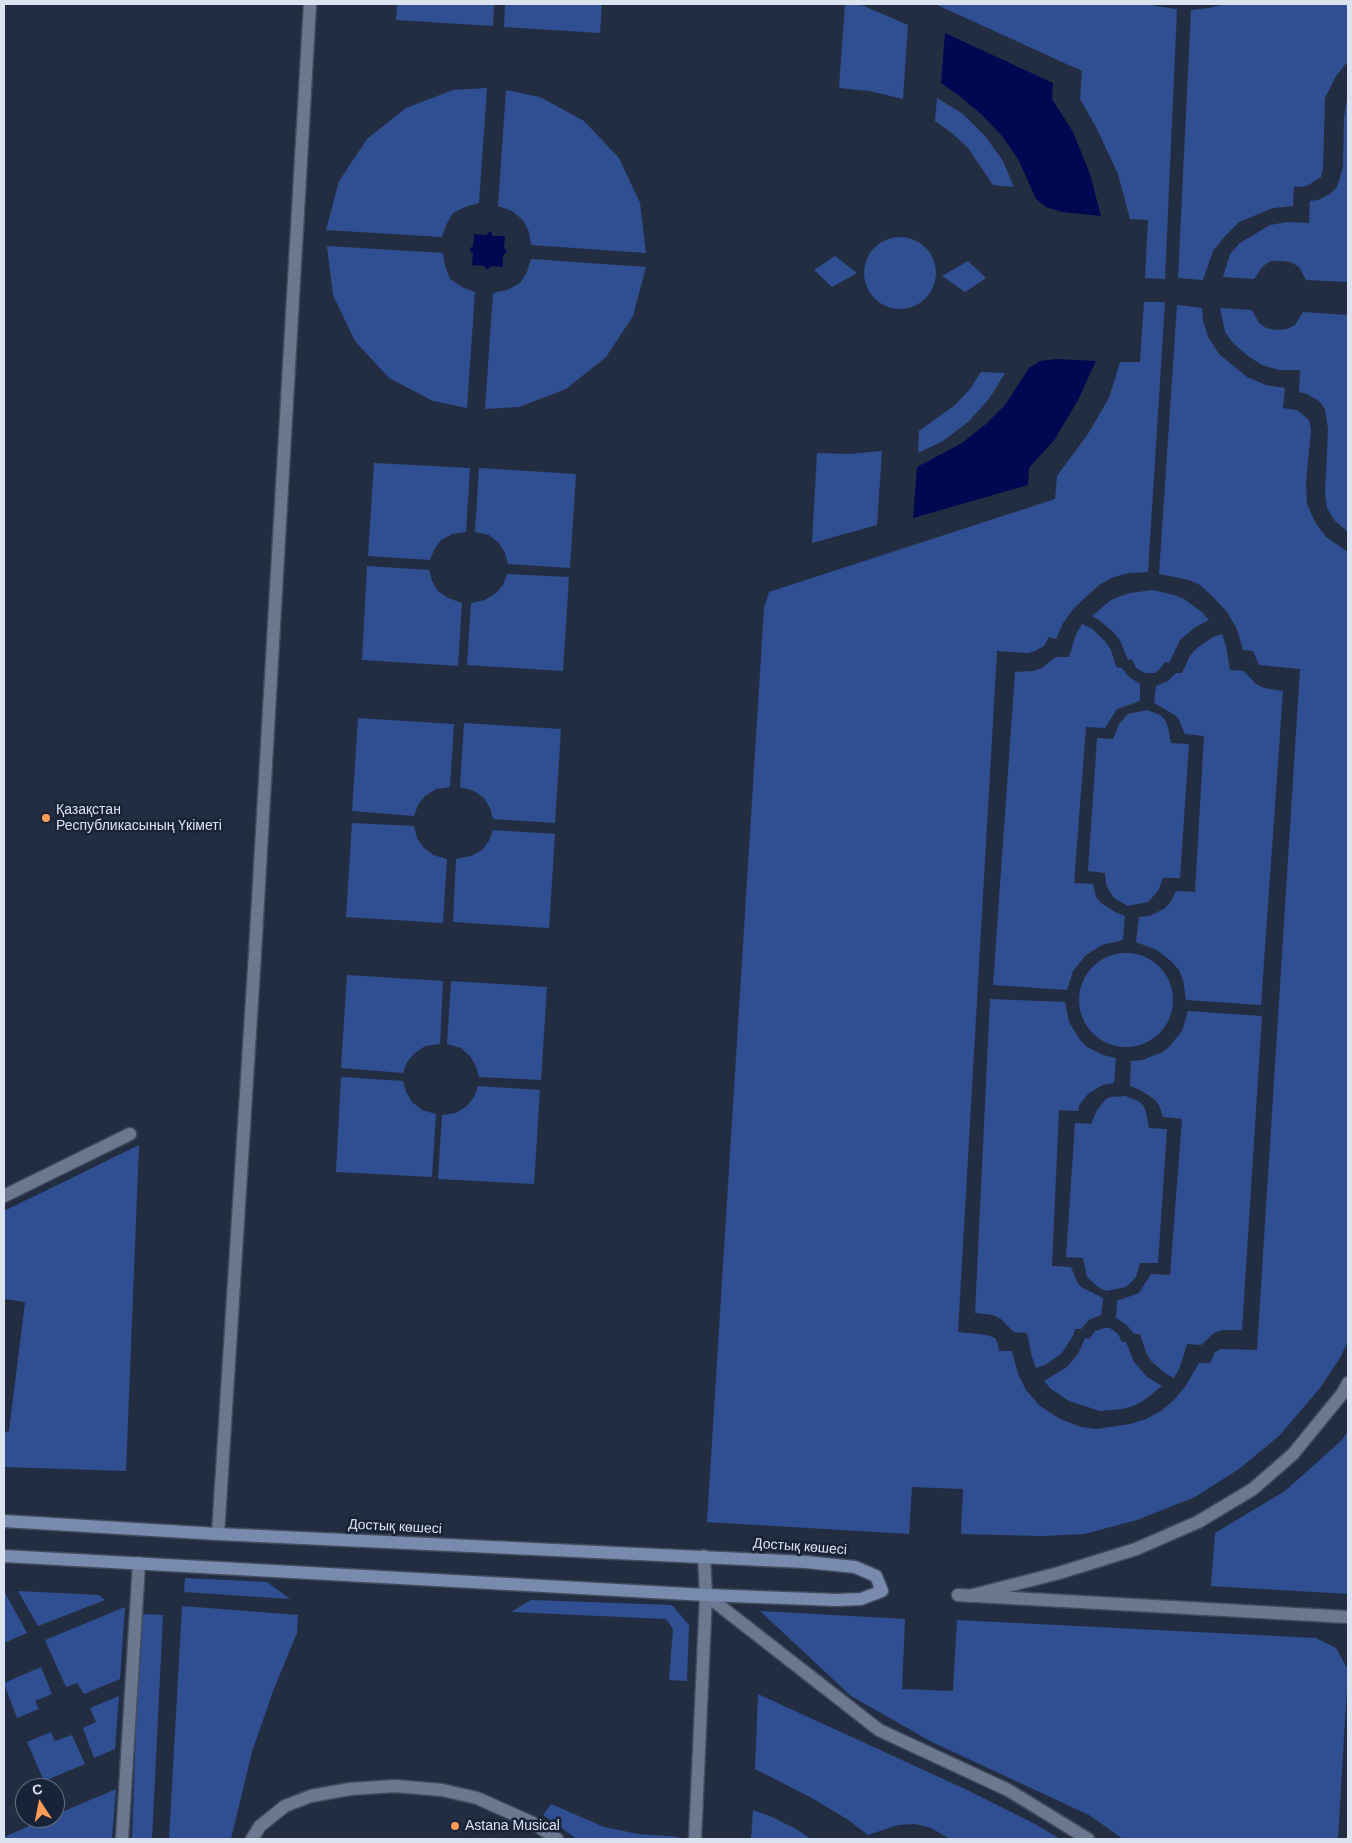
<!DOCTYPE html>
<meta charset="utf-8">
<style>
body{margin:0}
#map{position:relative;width:1352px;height:1843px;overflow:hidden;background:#232d42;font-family:Helvetica,sans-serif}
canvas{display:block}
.frame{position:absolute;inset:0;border:5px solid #dce3f0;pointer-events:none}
.north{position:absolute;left:15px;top:1778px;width:50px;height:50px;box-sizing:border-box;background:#192337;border:1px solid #677081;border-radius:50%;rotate:349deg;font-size:14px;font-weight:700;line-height:20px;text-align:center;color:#dce3f0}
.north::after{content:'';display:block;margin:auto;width:18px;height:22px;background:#fe9c58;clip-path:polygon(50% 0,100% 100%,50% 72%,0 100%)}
</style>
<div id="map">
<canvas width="1352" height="1843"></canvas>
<div class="frame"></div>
<div class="north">С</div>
</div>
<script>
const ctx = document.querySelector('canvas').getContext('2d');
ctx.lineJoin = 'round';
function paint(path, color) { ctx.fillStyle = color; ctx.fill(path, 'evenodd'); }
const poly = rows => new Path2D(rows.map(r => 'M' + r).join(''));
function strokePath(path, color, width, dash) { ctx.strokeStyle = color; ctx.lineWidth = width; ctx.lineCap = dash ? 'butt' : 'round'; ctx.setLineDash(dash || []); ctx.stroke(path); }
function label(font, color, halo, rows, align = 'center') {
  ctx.font = font + ' Helvetica,sans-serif'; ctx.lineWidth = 5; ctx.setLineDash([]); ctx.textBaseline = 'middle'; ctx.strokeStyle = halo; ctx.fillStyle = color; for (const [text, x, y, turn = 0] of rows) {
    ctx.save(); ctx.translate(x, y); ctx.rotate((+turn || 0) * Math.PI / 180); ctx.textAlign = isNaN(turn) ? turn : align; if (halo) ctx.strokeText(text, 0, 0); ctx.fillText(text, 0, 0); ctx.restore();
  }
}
paint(poly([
 [397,4,494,4,493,26,396,20],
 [505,4,602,4,600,33,504,27],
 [845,4,859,4,908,25,903,99,870,91,839,88],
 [935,4,1149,4,1155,6,1177,9,1165,279,1145,278,1148,220,1130,219,1118,174,1096,127,1080,99,1082,71],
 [1225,4,1348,4,1348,61,1336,76,1325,98,1323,168,1321,177,1307,186,1294,187,1293,206,1273,208,1239,222,1225,236,1213,251,1203,280,1178,278,1191,10,1209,8],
 [487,88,479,203,465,207,453,213,446,225,442,237,326,230,339,181,367,139,406,108,453,90],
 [506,90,540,97,584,121,619,158,640,203,646,253,531,245,529,232,523,220,512,211,498,206],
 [1348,93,1348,282,1306,280,1299,267,1291,262,1281,261,1271,261,1263,266,1254,279,1223,277,1230,254,1240,243,1270,225,1288,222,1309,223,1310,201,1318,200,1330,194,1337,187,1343,167,1344,117],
 [937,98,963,114,985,136,1003,161,1014,187,993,185,968,148,952,133,935,121],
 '864 273a36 36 0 1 1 72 0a36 36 0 1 1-72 0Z',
 [327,246,443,253,445,266,450,279,462,287,475,292,467,408,433,401,389,378,355,341,333,295],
 [835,256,857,273,832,287,814,270],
 [531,259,646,267,633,316,606,357,566,389,519,407,485,409,493,293,507,290,520,283,527,272],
 [968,261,986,278,965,292,942,276],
 [1144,302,1165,302,1148,572,1129,573,1114,577,1099,585,1074,608,1063,623,1056,639,1049,637,1044,646,1035,651,1028,653,997,651,958,1332,987,1335,995,1338,998,1344,999,1351,1012,1351,1018,1374,1026,1390,1040,1406,1060,1419,1081,1427,1097,1429,1130,1424,1146,1419,1161,1411,1174,1400,1185,1387,1199,1363,1210,1363,1215,1352,1221,1349,1257,1350,1300,669,1259,665,1253,651,1243,650,1237,629,1227,612,1213,597,1200,585,1189,580,1159,574,1177,305,1202,308,1203,320,1208,337,1219,354,1247,377,1266,385,1285,388,1283,408,1297,410,1309,420,1311,430,1306,482,1307,504,1315,522,1326,537,1348,552,1348,1341,1340,1358,1320,1388,1280,1435,1239,1469,1195,1497,1137,1520,1084,1534,1042,1536,961,1534,963,1489,912,1487,909,1534,707,1522,764,608,769,592,1055,499,1057,476,1088,434,1109,398,1120,362,1140,362],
 [1220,308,1252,310,1259,323,1266,328,1276,330,1287,329,1295,325,1303,312,1348,315,1348,532,1334,520,1327,508,1325,494,1328,429,1325,409,1319,401,1307,394,1299,392,1300,370,1279,370,1262,365,1248,356,1234,344,1225,332],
 [981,372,1005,373,989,399,968,422,943,441,918,453,919,431,955,405,970,389],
 [882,451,877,525,812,543,817,453,848,454],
 [374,463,470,468,466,532,452,534,441,540,434,550,430,560,368,556],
 [479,468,576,474,570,568,508,564,505,553,499,543,489,535,475,532],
 [367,566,429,570,432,581,438,591,448,598,462,603,458,666,362,660],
 [507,574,569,577,563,671,467,665,471,603,485,600,496,593,503,585],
 [1153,590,1174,595,1184,599,1202,612,1209,620,1194,628,1180,640,1169,663,1165,662,1159,670,1155,673,1145,673,1136,668,1132,659,1128,660,1120,640,1113,632,1099,620,1092,616,1111,600,1121,596,1130,593],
 [1082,624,1091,628,1105,641,1111,650,1116,667,1122,668,1129,677,1140,684,1140,701,1117,709,1105,728,1086,727,1074,883,1093,884,1096,897,1101,903,1115,912,1125,916,1123,940,1102,945,1086,955,1073,971,1067,990,993,985,1015,672,1033,671,1042,668,1056,657,1069,657,1076,634],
 [1222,634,1226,646,1230,670,1244,671,1256,684,1264,688,1283,691,1261,1005,1186,1000,1183,980,1179,970,1172,962,1157,950,1136,942,1139,917,1149,916,1164,909,1170,903,1176,891,1195,892,1204,736,1185,734,1179,720,1175,715,1154,703,1156,686,1168,681,1176,673,1182,673,1190,656,1197,648,1213,637],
 [1147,710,1160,715,1165,720,1168,727,1171,743,1189,744,1180,878,1163,878,1158,891,1148,902,1128,906,1114,898,1110,892,1106,884,1105,873,1088,871,1097,738,1113,739,1119,724,1128,714],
 [358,718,454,724,450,787,436,789,425,796,418,805,414,816,352,811],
 [464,723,561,729,555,823,493,819,490,808,484,798,474,791,460,787],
 [352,823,414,826,417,838,423,847,433,855,447,859,443,923,346,917],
 [493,830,555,834,549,928,453,922,456,859,471,856,482,850,489,841],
 '1079 1000a47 47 0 1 1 94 0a47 47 0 1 1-94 0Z',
 [347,975,443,981,440,1044,425,1046,415,1053,407,1062,403,1073,341,1068],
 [451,981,547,987,541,1080,479,1077,476,1066,470,1056,461,1048,447,1044],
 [990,999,1065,1002,1069,1022,1080,1040,1087,1047,1103,1055,1116,1058,1114,1083,1103,1085,1089,1093,1079,1105,1078,1111,1059,1110,1052,1266,1071,1267,1077,1282,1081,1287,1103,1298,1101,1315,1089,1320,1081,1329,1075,1329,1073,1336,1061,1354,1045,1365,1036,1368,1032,1357,1027,1333,1014,1332,1001,1319,993,1315,975,1313],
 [1188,1011,1262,1016,1242,1330,1223,1330,1214,1333,1201,1345,1187,1344,1180,1367,1174,1378,1166,1374,1151,1361,1146,1352,1140,1334,1134,1334,1127,1325,1116,1318,1117,1301,1139,1293,1151,1274,1170,1275,1182,1119,1163,1117,1159,1105,1154,1099,1140,1090,1130,1086,1131,1061,1143,1060,1152,1056,1161,1053,1169,1047,1182,1031],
 [341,1077,403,1081,406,1092,412,1102,422,1110,436,1114,432,1177,336,1172],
 [478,1086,540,1090,534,1184,438,1179,442,1115,456,1113,467,1106,474,1097],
 [1125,1096,1138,1101,1143,1105,1146,1112,1149,1128,1167,1129,1158,1263,1140,1263,1136,1277,1126,1287,1106,1291,1098,1287,1087,1277,1083,1258,1066,1257,1075,1123,1091,1124,1097,1110,1106,1099,1111,1097],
 [139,1145,126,1471,4,1467,4,1433,9,1431,25,1302,4,1299,4,1211],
 [1105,1328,1110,1328,1118,1334,1122,1342,1126,1342,1134,1362,1147,1377,1162,1386,1143,1401,1133,1406,1123,1409,1100,1411,1069,1401,1051,1389,1044,1381,1067,1367,1078,1354,1085,1338,1089,1339,1095,1331],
 [1348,1431,1348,1594,1211,1586,1215,1533,1285,1491,1342,1440],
 [185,1578,267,1582,290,1599,184,1592],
 [4,1591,27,1633,4,1643],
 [18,1591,99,1595,105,1600,38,1626],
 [531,1600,672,1605,689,1625,687,1681,669,1680,673,1629,666,1619,511,1612],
 [182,1606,298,1615,297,1633,273,1691,252,1752,231,1839,169,1839],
 [125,1607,120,1679,84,1694,77,1683,66,1687,45,1640],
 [760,1611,905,1619,902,1689,953,1691,957,1620,1316,1638,1336,1648,1348,1670,1338,1839,1123,1839,1089,1815,932,1742,851,1696],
 [140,1614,163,1615,152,1839,132,1839],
 [41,1667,52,1694,35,1701,39,1709,17,1718,4,1683],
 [758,1694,965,1789,1035,1824,1060,1839,950,1839,931,1828,915,1824,898,1825,868,1835,847,1819,810,1797,755,1769],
 [119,1696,115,1749,94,1758,83,1728,96,1722,90,1708],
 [51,1732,55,1741,72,1735,85,1764,44,1781,27,1742],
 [116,1789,112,1839,4,1839,4,1837,48,1818,55,1818,55,1815],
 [551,1804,604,1827,638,1834,679,1837,679,1839,577,1839,543,1815],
 [753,1810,772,1817,796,1829,811,1839,751,1839]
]), '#304f92');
paint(poly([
 [945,33,1053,83,1052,99,1073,132,1090,174,1101,216,1062,212,1046,207,1036,199,1018,159,1002,136,982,115,962,98,941,83],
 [490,231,493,236,505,236,504,248,507,251,503,256,503,267,491,266,487,270,484,266,472,265,473,254,469,249,473,246,474,234,486,235],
 [1057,359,1096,361,1078,400,1055,439,1029,468,1028,485,913,518,917,467,962,443,986,424,1005,405,1029,368,1040,361]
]), '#000851');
const lane = poly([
 [4,1196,130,1134],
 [218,1534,255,953,310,4],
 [706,1595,879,1730,1008,1790,1088,1839],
 [958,1595,1348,1617],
 [969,1596,1059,1573,1136,1549,1198,1522,1253,1489,1293,1454,1342,1394,1348,1383],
 [122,1839,139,1563],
 [252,1839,260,1826,285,1806,311,1796,350,1789,395,1786,442,1790,477,1798,533,1823,557,1839],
 [695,1839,706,1595,704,1556]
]);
const secondary = poly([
 [4,1521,218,1534,806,1562,855,1567,876,1576,882,1591,861,1599,837,1600,706,1595,4,1556]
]);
strokePath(lane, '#424b5c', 15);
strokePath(secondary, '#424b5c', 15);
strokePath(lane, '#6b7890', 12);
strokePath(secondary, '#788aae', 12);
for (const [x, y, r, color] of [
 [46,818,5,"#fe9c58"],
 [455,1826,5,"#fe9c58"]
]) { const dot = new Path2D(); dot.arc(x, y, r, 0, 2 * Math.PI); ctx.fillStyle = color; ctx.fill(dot); strokePath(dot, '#192337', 2); }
label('14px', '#dce3f0', '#192337', [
 ["Қазақстан",56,810],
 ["Республикасының Үкіметі",56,826],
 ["Astana Musical",465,1826]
], 'left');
label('14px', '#dce3f0', '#192337', [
 ["Достық көшесі",395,1527,3],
 ["Достық көшесі",800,1547,4]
]);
</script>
